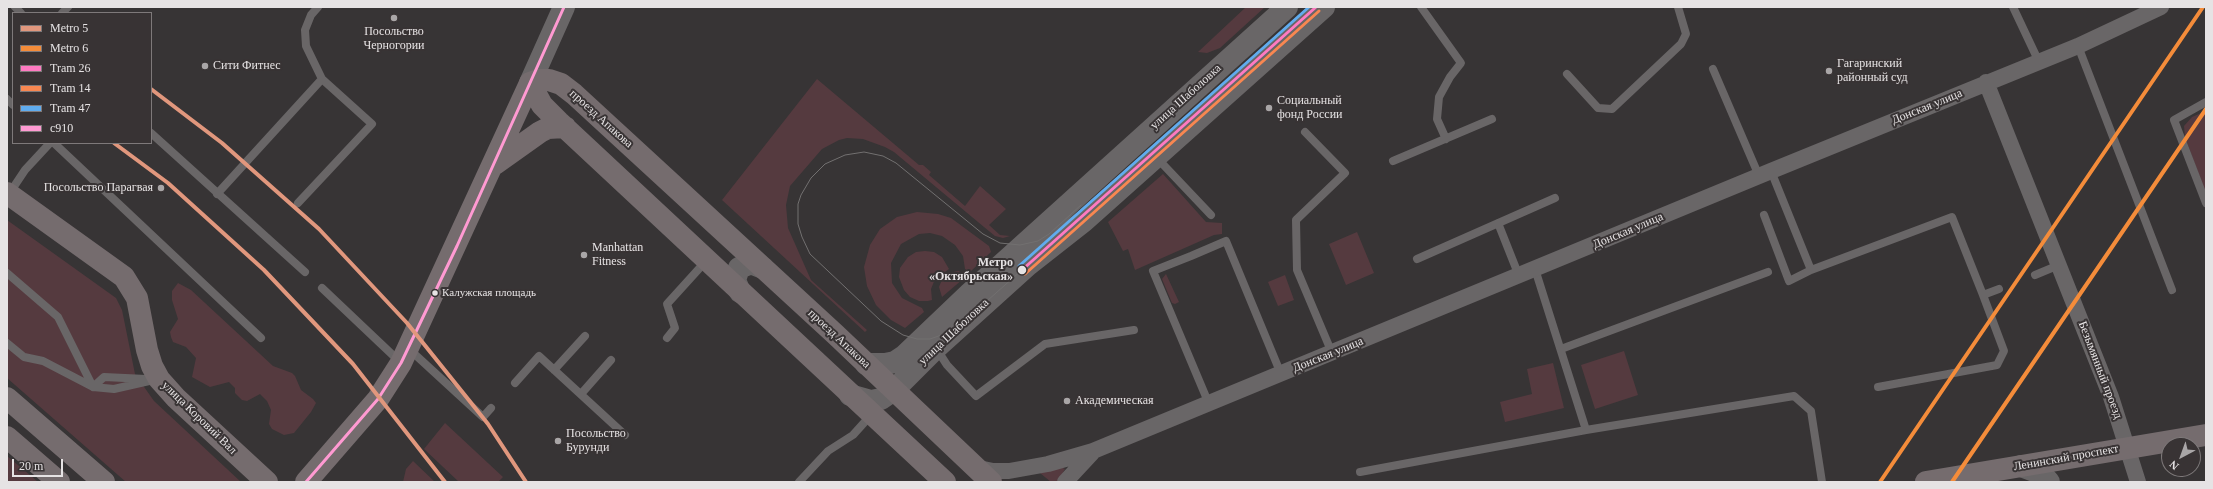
<!DOCTYPE html>
<meta charset="utf-8">
<style>
body{margin:0}
#map{position:relative;width:2213px;height:489px;overflow:hidden;background:#373435;font-family:Georgia,serif}
canvas{display:block}
.frame{position:absolute;inset:0;border:8px solid #e6e3e4;pointer-events:none}
.legend{position:absolute;left:12px;top:12px;width:140px;height:132px;box-sizing:border-box;background:#383334;border:1px solid #7e797a;margin:0;padding:5px 7px;list-style:none;font-size:12px;color:#e6e3e4}
.legend li{display:flex;align-items:center;gap:8px;height:20px}
.legend b{width:20px;border:1px solid #7e797a}
.north{position:absolute;left:2161px;top:437px;width:40px;height:40px;box-sizing:border-box;background:#383334;border:1px solid #7e797a;border-radius:50%;rotate:221deg;font-size:11px;font-weight:700;line-height:16px;text-align:center;color:#e6e3e4}
.north::after{content:'';display:block;margin:auto;width:14px;height:18px;background:#a9a6a7;clip-path:polygon(50% 0,100% 100%,50% 72%,0 100%)}
.scale{position:absolute;left:12px;top:459px;width:51px;height:18px;box-sizing:border-box;border:2px solid #e6e3e4;border-top:0;padding-left:5px;font-size:12px;line-height:14px;white-space:nowrap;color:#e6e3e4;-webkit-text-stroke:3px #383334;paint-order:stroke}
</style>
<div id="map">
<canvas width="2213" height="489"></canvas>
<div class="frame"></div>
<ul class="legend">
<li><b style="height:5px;background:#e1977d"></b>Metro 5</li>
<li><b style="height:5px;background:#f48c3a"></b>Metro 6</li>
<li><b style="height:5px;background:#fe7ac1"></b>Tram 26</li>
<li><b style="height:5px;background:#f88751"></b>Tram 14</li>
<li><b style="height:5px;background:#60acee"></b>Tram 47</li>
<li><b style="height:5px;background:#ff9ad2"></b>с910</li>
</ul>
<div class="north">N</div>
<div class="scale">20 m</div>
</div>
<script>
const ctx = document.querySelector('canvas').getContext('2d');
ctx.lineJoin = 'round';
function paint(path, color) { ctx.fillStyle = color; ctx.fill(path, 'evenodd'); }
const poly = rows => new Path2D(rows.map(r => 'M' + r).join(''));
function strokePath(path, color, width, dash) { ctx.strokeStyle = color; ctx.lineWidth = width; ctx.lineCap = dash ? 'butt' : 'round'; ctx.setLineDash(dash || []); ctx.stroke(path); }
function label(font, color, halo, rows, align = 'center') {
  ctx.font = font + ' Georgia,serif'; ctx.lineWidth = 4; ctx.setLineDash([]); ctx.textBaseline = 'middle'; ctx.strokeStyle = halo; ctx.fillStyle = color; for (const [text, x, y, turn = 0] of rows) {
    ctx.save(); ctx.translate(x, y); ctx.rotate((+turn || 0) * Math.PI / 180); ctx.textAlign = isNaN(turn) ? turn : align; if (halo) ctx.strokeText(text, 0, 0); ctx.fillText(text, 0, 0); ctx.restore();
  }
}
paint(poly([
 [1246,7,1265,7,1220,48,1207,53,1198,52],
 [817,79,919,165,923,165,931,172,929,175,965,206,980,186,1006,209,989,225,1000,235,1010,236,1003,238,995,236,984,227,894,152,885,147,863,139,847,138,839,140,822,149,790,186,786,205,788,228,811,280,867,330,865,332,722,200],
 [2206,111,2206,194,2185,137,2184,126,2192,117],
 [1163,174,1206,222,1222,223,1222,234,1214,235,1135,270,1128,249,1123,251,1108,222],
 [917,212,938,214,951,218,989,246,991,252,970,272,965,269,963,256,955,245,942,236,930,233,919,234,901,244,891,263,892,283,902,298,922,308,924,312,905,328,891,320,876,305,867,286,864,267,870,245,880,229,897,217],
 [7,220,116,298,122,310,135,374,154,401,241,482,126,482,7,378],
 [1357,232,1374,273,1346,285,1329,244],
 [925,251,934,252,942,257,949,269,935,279,931,289,932,300,928,301,919,301,910,297,904,290,899,277,900,268,908,257,916,252],
 [959,271,962,275,963,279,942,297,939,287,943,277,948,273],
 [1166,274,1179,302,1175,304,1172,303,1162,279],
 [1285,275,1294,300,1278,306,1268,282],
 [178,283,191,290,273,366,292,373,295,376,301,390,313,399,316,403,311,412,294,433,284,435,272,429,269,424,271,410,267,401,260,394,247,401,242,400,235,393,235,388,229,382,210,387,192,377,196,358,186,347,173,342,171,337,170,332,178,319,172,300,172,291],
 [1624,351,1638,395,1595,409,1581,365],
 [1553,363,1564,408,1505,422,1500,402,1532,394,1527,369],
 [445,423,503,477,498,482,459,482,424,449],
 [7,456,30,475,38,482,7,482],
 [413,461,435,482,403,482,406,469],
 [1061,467,1065,469,1057,482,1051,482,1040,473]
]), '#553a3f');
strokePath(poly([
 [15,7,21,13],
 [1421,7,1461,63,1450,77,1439,97,1437,119,1446,139],
 [2013,7,2039,62],
 [62,13,68,7],
 [2078,46,2172,290],
 [1713,69,1759,176],
 [1567,74,1598,108,1612,109,1681,44,1686,34,1678,7],
 [7,99,13,105],
 [2206,102,2174,120,2206,203],
 [1305,132,1345,173,1296,220,1297,270,1332,353],
 [151,133,305,272],
 [54,143,261,338],
 [1156,157,1211,215],
 [1393,161,1492,119],
 [9,194,25,170,50,143],
 [217,194,322,79,306,46,305,30,311,15,318,7],
 [298,203,372,124,322,79],
 [1764,215,1789,281,1811,270,1771,171],
 [1498,223,1519,276],
 [1417,259,1555,198],
 [1535,269,1586,430],
 [1811,270,1952,217,1983,295],
 [7,273,58,317,93,387],
 [2035,275,2059,265],
 [322,288,399,361],
 [667,338,675,328,667,304,706,261],
 [7,343,24,357,43,361,93,387,114,389,158,379],
 [936,348,947,365,976,396,1045,344,1134,330],
 [409,349,483,417,491,408],
 [1561,349,1768,272],
 [554,370,585,336],
 [515,383,539,356,625,435],
 [93,387,104,377,146,379],
 [1878,387,1997,365,2004,351,1983,295,1999,289],
 [581,394,611,360],
 [1209,404,1153,271,1191,256,1226,241,1281,374],
 [1360,472,1586,430,1794,396,1811,411,1822,482],
 [799,482,828,451,853,435,871,415]
]), '#696667', 8);
strokePath(poly([
 [1986,82,2111,397,2138,482],
 [974,467,993,471,1009,471,1048,464,1093,451,1771,171,2078,46,2161,7],
 [1065,482,1092,453]
]), '#696667', 16);
strokePath(poly([
 [530,83,564,7],
 [740,292,735,280,739,268,751,263,763,268],
 [866,364,885,364,895,362,904,356,969,294,1287,7],
 [850,395,871,401,881,399,894,390,936,348,1028,265,1084,221,1324,7],
 [2021,466,2042,474,2049,482]
]), '#696667', 22);
strokePath(poly([
 [530,83,538,80,549,80,561,84,574,94,835,334,991,482],
 [530,83,542,105,559,122,945,482],
 [495,164,540,132,548,128,565,127],
 [7,193,124,277,137,298,147,350,152,366,159,379,176,398,267,482],
 [7,398,104,482],
 [7,437,59,482],
 [306,482,378,399,401,363,530,83],
 [1926,482,2206,435]
]), '#756c6e', 22);
strokePath(poly([
 [1022,270,953,331,930,339,917,339,903,335,881,321,810,254,802,237,798,224,798,204,801,195,811,178,825,164,845,155,864,152,883,156,896,163,983,234,1000,243,1020,245,1038,241,1049,234,1081,205]
]), '#727070', 1);
strokePath(poly([
 [306,482,378,399,401,363,457,246,564,7]
]), '#ff9ad2', 3);
strokePath(poly([
 [1022,270,1316,7]
]), '#fe7ac1', 3);
strokePath(poly([
 [1025,274,1319,11]
]), '#f88751', 3);
strokePath(poly([
 [1019,266,1309,7]
]), '#60acee', 3);
strokePath(poly([
 [151,89,222,143,319,229,407,323,488,424,526,482],
 [114,143,168,183,264,270,353,364,445,482]
]), '#e1977d', 4);
strokePath(poly([
 [1880,482,2203,7],
 [1952,482,2206,109]
]), '#f48c3a', 4);
for (const [x, y, r, color] of [
 [394,18,4,"#a9a6a7"],
 [205,66,4,"#a9a6a7"],
 [1829,71,4,"#a9a6a7"],
 [1269,108,4,"#a9a6a7"],
 [161,188,4,"#a9a6a7"],
 [584,255,4,"#a9a6a7"],
 [1022,270,5,"#e6e3e4"],
 [435,293,3.5,"#e6e3e4"],
 [1067,401,4,"#a9a6a7"],
 [558,441,4,"#a9a6a7"]
]) { const dot = new Path2D(); dot.arc(x, y, r, 0, 2 * Math.PI); ctx.fillStyle = color; ctx.fill(dot); strokePath(dot, '#383334', 1.5); }
label('11px', '#e6e3e4', '#383334', [
 ["Калужская площадь",442,293]
], 'left');
label('12px', '#e6e3e4', '#383334', [
 ["Посольство",394,32,"center"],
 ["Черногории",394,46,"center"],
 ["Гагаринский",1837,64],
 ["районный суд",1837,78],
 ["Сити Фитнес",213,66],
 ["Социальный",1277,101],
 ["фонд России",1277,115],
 ["Посольство Парагвая",153,188,"right"],
 ["Manhattan",592,248],
 ["Fitness",592,262],
 ["Академическая",1075,401],
 ["Посольство",566,434],
 ["Бурунди",566,448]
], 'left');
label('12px', '#e6e3e4', '#383334', [
 ["улица Шаболовка",1186,97,-42],
 ["Донская улица",1927,107,-22],
 ["проезд Апакова",601,119,42],
 ["Донская улица",1628,231,-23],
 ["улица Шаболовка",954,332,-43],
 ["проезд Апакова",839,339,43],
 ["Донская улица",1328,355,-22],
 ["Безымянный проезд",2100,370,69],
 ["улица Коровий Вал",199,418,44],
 ["Ленинский проспект",2066,458,-10]
]);
label('bold 12px', '#e6e3e4', '#383334', [
 ["Метро",1013,263],
 ["«Октябрьская»",1013,277]
], 'right');
</script>
